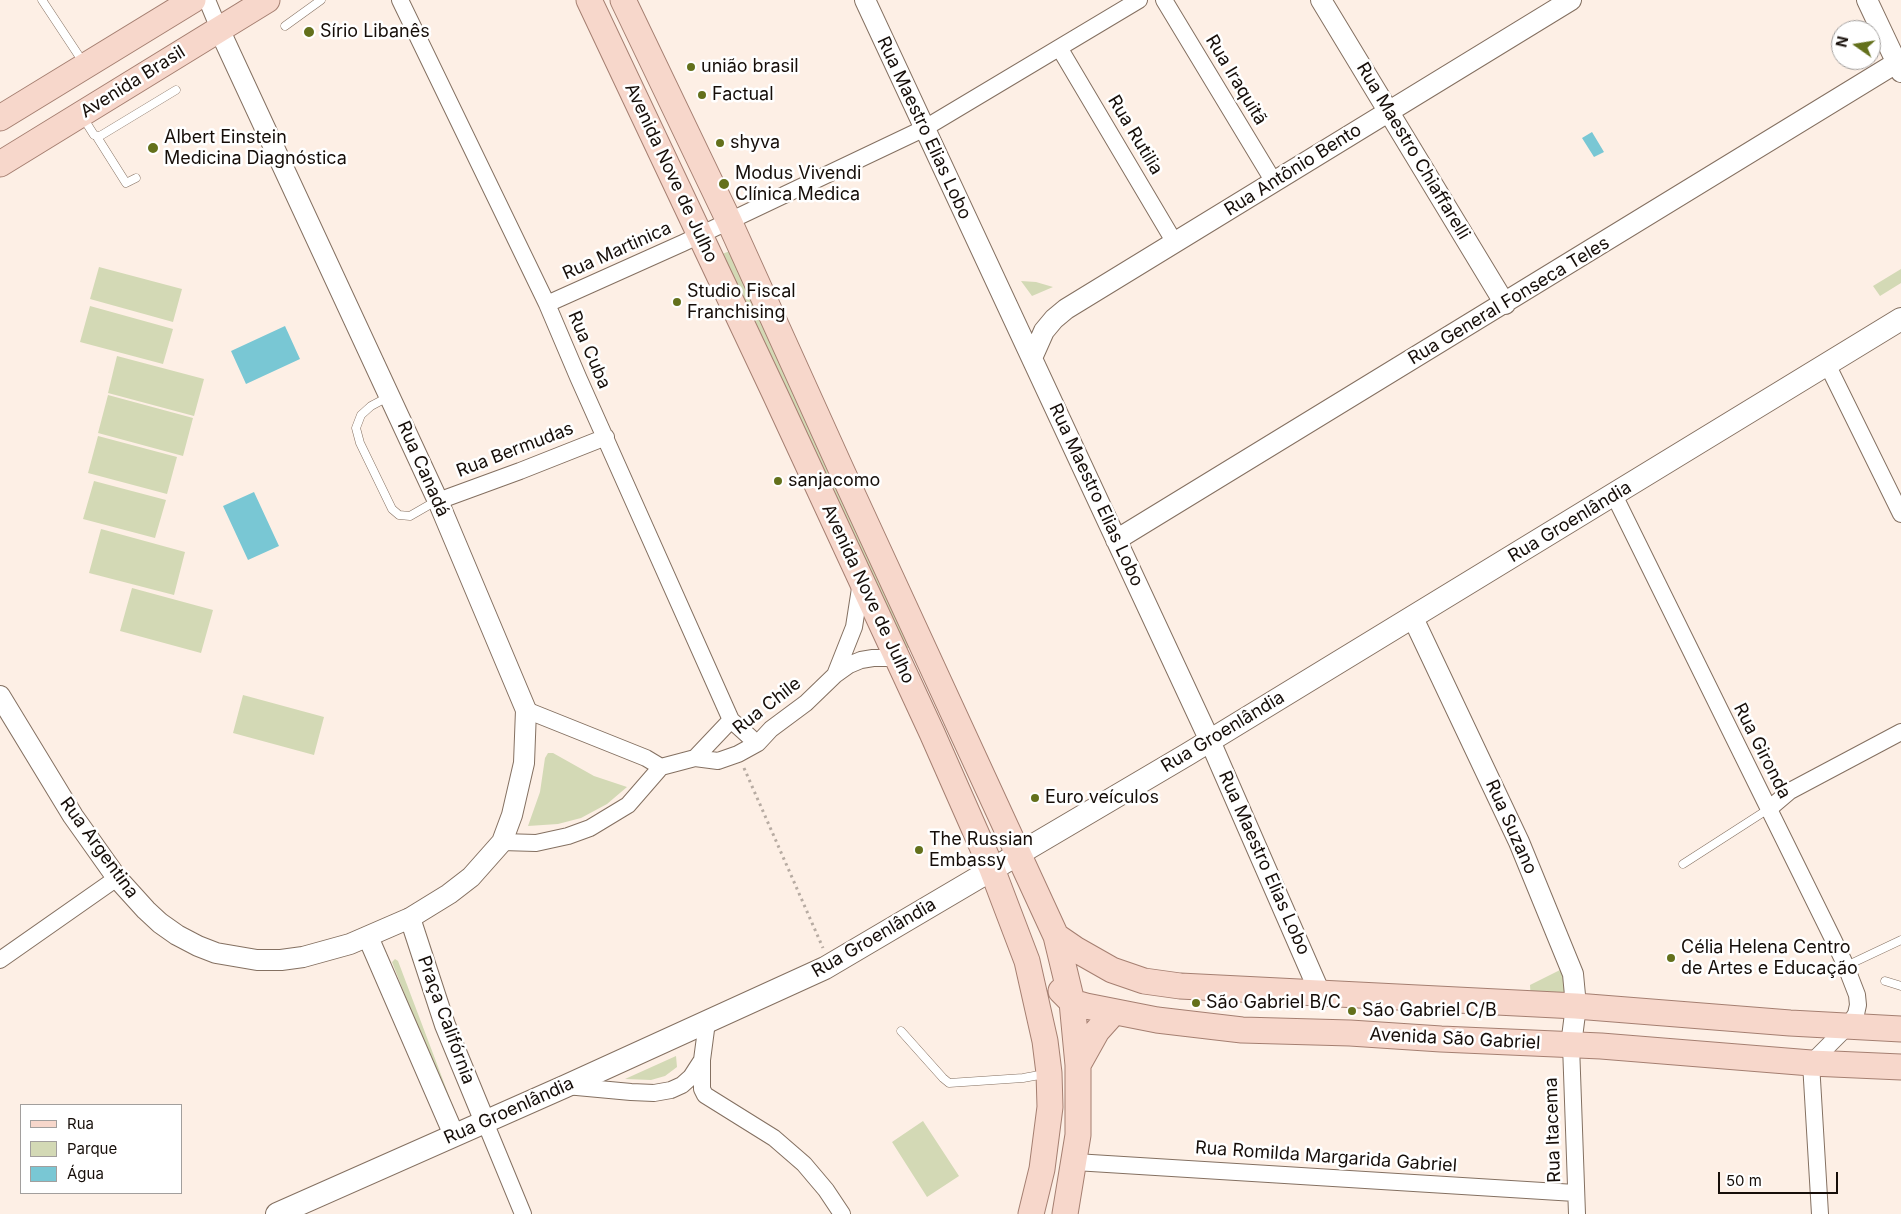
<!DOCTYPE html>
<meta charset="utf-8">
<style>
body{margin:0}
#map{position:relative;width:1901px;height:1214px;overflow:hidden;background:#fdefe5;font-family:Inter,sans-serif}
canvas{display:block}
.legend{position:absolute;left:20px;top:1104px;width:162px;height:90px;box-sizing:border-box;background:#fff;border:1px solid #a29f9d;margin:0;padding:6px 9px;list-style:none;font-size:15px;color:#160e09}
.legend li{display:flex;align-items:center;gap:10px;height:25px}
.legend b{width:25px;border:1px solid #a29f9d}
.north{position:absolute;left:1831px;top:20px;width:50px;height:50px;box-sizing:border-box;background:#fff;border:1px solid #a29f9d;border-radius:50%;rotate:283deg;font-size:14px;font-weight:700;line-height:20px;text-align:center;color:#160e09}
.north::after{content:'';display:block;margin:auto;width:18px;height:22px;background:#63701b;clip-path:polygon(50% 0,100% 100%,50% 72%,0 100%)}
.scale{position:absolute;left:1718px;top:1172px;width:120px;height:22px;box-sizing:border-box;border:2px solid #160e09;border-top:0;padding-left:6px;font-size:15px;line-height:18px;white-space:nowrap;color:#160e09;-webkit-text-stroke:4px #fff;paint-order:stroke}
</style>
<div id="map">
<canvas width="1901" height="1214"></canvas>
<ul class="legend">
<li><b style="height:6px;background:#f7d7cb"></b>Rua</li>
<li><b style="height:14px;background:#d3d9b5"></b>Parque</li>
<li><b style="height:14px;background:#79c7d4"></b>Água</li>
</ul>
<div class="north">N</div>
<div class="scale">50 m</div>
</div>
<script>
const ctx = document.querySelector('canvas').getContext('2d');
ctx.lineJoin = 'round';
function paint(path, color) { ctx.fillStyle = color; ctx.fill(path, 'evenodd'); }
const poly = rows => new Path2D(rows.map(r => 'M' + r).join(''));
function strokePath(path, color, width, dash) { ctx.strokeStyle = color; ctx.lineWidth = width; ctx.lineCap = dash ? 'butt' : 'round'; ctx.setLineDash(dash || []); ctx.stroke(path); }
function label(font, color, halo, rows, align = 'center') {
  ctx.font = font + ' Inter,sans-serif'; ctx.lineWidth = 5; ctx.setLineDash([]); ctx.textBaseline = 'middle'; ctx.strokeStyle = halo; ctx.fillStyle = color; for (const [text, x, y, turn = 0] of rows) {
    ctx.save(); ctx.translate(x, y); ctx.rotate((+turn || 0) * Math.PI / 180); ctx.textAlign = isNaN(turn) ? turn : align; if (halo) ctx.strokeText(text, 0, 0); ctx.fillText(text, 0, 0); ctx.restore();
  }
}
paint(poly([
 [730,251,912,647,905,649,722,254],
 [99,267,182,289,173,322,90,299],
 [1901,269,1901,283,1880,296,1873,286],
 [1021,281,1036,282,1053,287,1032,296],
 [90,306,173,329,163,364,80,342],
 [117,356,204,379,194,416,108,393],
 [108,395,193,418,183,456,98,433],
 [98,436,177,457,167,494,88,473],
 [94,481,166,500,155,538,83,519],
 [101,529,185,552,174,595,89,573],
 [132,588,213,610,201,653,120,631],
 [243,695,324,717,314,755,233,733],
 [548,753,553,753,594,776,627,787,607,804,581,818,558,824,528,826,540,792,545,758],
 [395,959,398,961,457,1117,453,1118,392,962],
 [1566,967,1572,1003,1531,1001,1530,985],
 [676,1056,677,1067,665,1076,651,1080,625,1079],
 [923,1121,959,1176,927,1197,892,1142]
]), '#d3d9b5');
paint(poly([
 [1592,132,1604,152,1594,157,1582,138],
 [285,326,300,359,246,384,231,351],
 [254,492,279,546,248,560,223,506]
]), '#79c7d4');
const service = poly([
 [42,0,83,62],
 [285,26,321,0],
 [82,116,94,135,100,136,176,90],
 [97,137,126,183,136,178],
 [388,397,371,406,361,415,356,428,360,443,392,509,399,515,410,516,436,501],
 [1683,864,1770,808],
 [1846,966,1901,940],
 [1885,981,1901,986],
 [901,1031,943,1078,949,1083,1023,1078,1045,1074]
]);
const minor = poly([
 [207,0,219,29],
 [400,0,547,304,578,377,731,720,751,738,758,743],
 [1164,0,1274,182],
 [1060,49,1175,243],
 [547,304,683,243,925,128,1139,0],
 [1827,364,1901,514],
 [1614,495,1833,939,1845,964,1857,995,1858,1005,1856,1014,1848,1026,1811,1063,1820,1214],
 [438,501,520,471,606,437],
 [835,675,854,627,861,582],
 [526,710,646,758,661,767],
 [695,758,731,720],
 [661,767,695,758,718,761,738,754,758,743,771,729,806,703,835,675,849,665,861,660,873,658,898,658],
 [1770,808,1790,791,1901,732],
 [502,842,536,843,568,836,590,828,628,805,661,767],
 [0,960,117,878],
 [707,1022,702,1060,702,1089,705,1095,774,1138,804,1164,826,1190,842,1214],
 [1571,1045,1577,1214],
 [566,1086,631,1092,654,1093,671,1090,682,1085,691,1077,702,1060],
 [485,1122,523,1214],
 [1075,1162,1575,1193]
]);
const tertiary = poly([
 [865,0,1210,741,1320,993],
 [1321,0,1505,304],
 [1867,0,1901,72],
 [1032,358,1044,331,1054,319,1066,309,1571,0],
 [1116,540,1901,60],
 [1413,618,1519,842,1573,974,1576,1006,1571,1045],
 [0,696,73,816,117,878,146,910,160,923,177,935,198,946,216,953,257,960,281,960,303,957,350,944,410,918,449,894,471,877,502,842,512,815,524,763,526,710,438,501,219,29],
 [410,918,445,1025,485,1122],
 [368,937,454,1135]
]);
const secondary = poly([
 [277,1214,566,1086,825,968,1188,754,1901,319]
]);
const primary = poly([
 [589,0,775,394,932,733,992,869,1027,961,1045,1041,1049,1073,1050,1107,1042,1169,1031,1214],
 [623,0,729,221,841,469,1056,936,1072,1002,1078,1065,1078,1135,1065,1214],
 [0,118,193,0],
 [0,164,267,0],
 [1056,936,1075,949,1112,970,1144,981,1180,986,1576,1006,1790,1023,1901,1029],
 [1061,991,1072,1002,1086,1006,1157,1020,1242,1030,1350,1033,1441,1039,1601,1046,1811,1063,1901,1067],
 [1078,1065,1097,1031,1114,1012]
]);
strokePath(service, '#847061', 9);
strokePath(minor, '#847061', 18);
strokePath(tertiary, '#847061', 22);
strokePath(secondary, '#847061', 24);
strokePath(primary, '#a57f71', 27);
strokePath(poly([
 [744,768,823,948]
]), '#b7aba2', 3, [2.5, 4]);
strokePath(service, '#fff', 8);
strokePath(minor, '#fff', 16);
strokePath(tertiary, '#fff', 20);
strokePath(secondary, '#fff', 22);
strokePath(primary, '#f7d7cb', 25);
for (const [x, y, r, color] of [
 [309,32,6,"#63701b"],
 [691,67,5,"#63701b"],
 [702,95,5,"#63701b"],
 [720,143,5,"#63701b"],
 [153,148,6,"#63701b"],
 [724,184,6,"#63701b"],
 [677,302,5,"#63701b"],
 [778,481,5,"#63701b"],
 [1035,798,5,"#63701b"],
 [919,850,5,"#63701b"],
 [1671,958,5,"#63701b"],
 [1196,1003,5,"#63701b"],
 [1352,1011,5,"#63701b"]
]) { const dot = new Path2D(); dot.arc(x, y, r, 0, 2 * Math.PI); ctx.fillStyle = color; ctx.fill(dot); strokePath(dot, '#fff', 2); }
label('18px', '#160e09', '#fff', [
 ["Sírio Libanês",320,32],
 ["união brasil",701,67],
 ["Factual",712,95],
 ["Albert Einstein",164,138],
 ["Medicina Diagnóstica",164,159],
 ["shyva",730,143],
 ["Modus Vivendi",735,174],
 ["Clínica Medica",735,195],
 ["Studio Fiscal",687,292],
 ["Franchising",687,313],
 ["sanjacomo",788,481],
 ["Euro veículos",1045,798],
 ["The Russian",929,840],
 ["Embassy",929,861],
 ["Célia Helena Centro",1681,948],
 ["de Artes e Educação",1681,969],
 ["São Gabriel B/C",1206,1003],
 ["São Gabriel C/B",1362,1011]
], 'left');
label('18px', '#160e09', '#fff', [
 ["Rua Iraquitã",1236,80,59],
 ["Avenida Brasil",133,82,-32],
 ["Rua Maestro Elias Lobo",924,128,65],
 ["Rua Rutilia",1135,135,59],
 ["Rua Maestro Chiaffarelli",1413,151,59],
 ["Rua Antônio Bento",1293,170,-32],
 ["Avenida Nove de Julho",671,173,65],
 ["Rua Martinica",617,251,-24],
 ["Rua General Fonseca Teles",1509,301,-31],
 ["Rua Cuba",589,350,67],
 ["Rua Bermudas",515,450,-21],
 ["Rua Canadá",423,469,66],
 ["Rua Maestro Elias Lobo",1096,495,65],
 ["Rua Groenlândia",1570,522,-31],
 ["Avenida Nove de Julho",868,594,65],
 ["Rua Chile",767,706,-38],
 ["Rua Groenlândia",1223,732,-31],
 ["Rua Gironda",1762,751,63],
 ["Rua Suzano",1511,827,66],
 ["Rua Argentina",99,848,54],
 ["Rua Maestro Elias Lobo",1264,863,66],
 ["Rua Groenlândia",874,938,-30],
 ["Praça Califórnia",446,1020,70],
 ["Avenida São Gabriel",1455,1039,3],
 ["Rua Groenlândia",509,1111,-24],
 ["Rua Itacema",1553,1130,-92],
 ["Rua Romilda Margarida Gabriel",1326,1157,4]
]);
</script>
